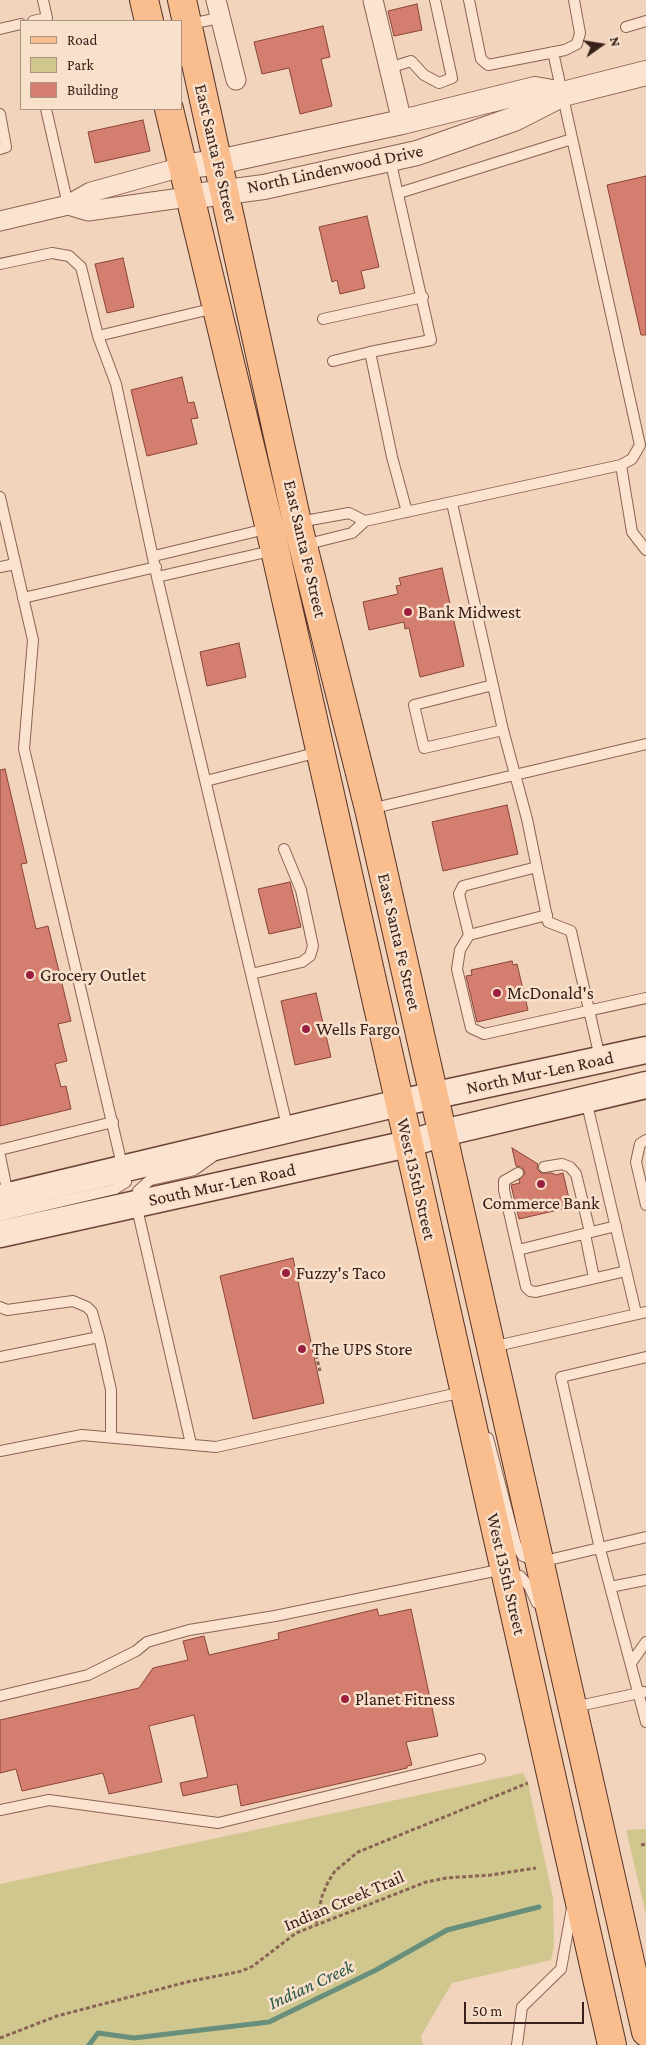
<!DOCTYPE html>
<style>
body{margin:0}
#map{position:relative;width:646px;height:2045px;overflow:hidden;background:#f1d4bb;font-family:"Crimson Pro",serif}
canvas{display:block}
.legend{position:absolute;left:20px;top:20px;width:162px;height:90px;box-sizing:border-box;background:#f8e0cb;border:1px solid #ab9484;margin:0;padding:6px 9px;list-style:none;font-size:15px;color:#37211a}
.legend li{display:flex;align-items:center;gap:10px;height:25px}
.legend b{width:25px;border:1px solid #ab9484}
.north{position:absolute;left:576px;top:20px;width:50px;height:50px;-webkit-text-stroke:4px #f8e0cb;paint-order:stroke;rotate:77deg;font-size:14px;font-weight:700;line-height:20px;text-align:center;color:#37211a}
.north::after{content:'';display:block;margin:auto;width:18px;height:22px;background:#37211a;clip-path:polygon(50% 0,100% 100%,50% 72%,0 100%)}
.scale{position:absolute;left:464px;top:2002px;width:120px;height:22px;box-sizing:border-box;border:2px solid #37211a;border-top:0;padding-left:6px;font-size:15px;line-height:18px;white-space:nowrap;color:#37211a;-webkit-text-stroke:4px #f8e0cb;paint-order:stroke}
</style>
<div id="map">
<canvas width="646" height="2045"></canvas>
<ul class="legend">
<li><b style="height:6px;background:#f9bd8e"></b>Road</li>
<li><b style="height:14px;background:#d0c78f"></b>Park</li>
<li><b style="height:14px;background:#d37e6e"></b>Building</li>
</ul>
<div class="north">N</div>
<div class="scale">50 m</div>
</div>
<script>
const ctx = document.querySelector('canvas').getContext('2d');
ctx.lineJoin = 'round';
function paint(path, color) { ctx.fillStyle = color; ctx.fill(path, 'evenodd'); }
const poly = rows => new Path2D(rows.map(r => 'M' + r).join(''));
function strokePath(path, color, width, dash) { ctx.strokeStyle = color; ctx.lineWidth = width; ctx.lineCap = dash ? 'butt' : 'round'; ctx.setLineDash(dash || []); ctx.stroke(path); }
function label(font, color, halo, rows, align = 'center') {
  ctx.font = font + ' "Crimson Pro",serif'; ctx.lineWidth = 5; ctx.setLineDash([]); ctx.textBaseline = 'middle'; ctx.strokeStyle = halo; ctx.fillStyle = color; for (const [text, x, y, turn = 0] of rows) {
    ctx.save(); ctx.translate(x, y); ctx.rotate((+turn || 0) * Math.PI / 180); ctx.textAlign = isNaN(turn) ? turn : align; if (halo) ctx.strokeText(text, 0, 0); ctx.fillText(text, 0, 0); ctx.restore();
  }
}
paint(poly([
 [523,1773,528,1783,553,1898,554,1946,551,1960,452,1983,421,2036,423,2045,0,2045,0,1884],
 [646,1829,646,1914,626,1830]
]), '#d0c78f');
strokePath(poly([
 [89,2045,98,2033,134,2038,269,2022,376,1970,447,1930,539,1907]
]), '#678f7b', 5);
const building = poly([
 [417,4,422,30,394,36,388,11,417,4],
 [323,26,330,57,321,59,332,106,300,114,289,68,262,74,254,42,323,26],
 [143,120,150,151,95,163,88,132,143,120],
 [646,176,646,335,641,335,607,185,646,176],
 [367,216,379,267,361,271,365,288,340,294,337,280,332,282,319,227,367,216],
 [123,258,134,307,107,313,95,264,123,258],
 [182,377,188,403,194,402,198,418,191,419,197,444,147,456,131,390,182,377],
 [442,568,464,666,420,677,409,628,405,629,404,622,369,630,363,602,398,594,396,586,401,585,399,578,442,568],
 [239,643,246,677,207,686,200,652,239,643],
 [5,769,27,863,21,864,36,929,48,926,71,1021,58,1024,67,1061,55,1064,61,1087,66,1086,71,1109,0,1126,0,770,5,769],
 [507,805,518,854,443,871,432,822,507,805],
 [290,882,301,927,269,934,258,889,290,882],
 [512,961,513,965,517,964,528,1010,477,1022,466,976,472,975,471,970,512,961],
 [316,993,331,1057,295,1065,281,1001,316,993],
 [512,1148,538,1164,537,1169,541,1173,552,1173,556,1175,563,1173,571,1207,519,1219,511,1185,520,1183,519,1180,525,1173,522,1167,516,1166,512,1148],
 [293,1258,324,1403,253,1419,220,1276,293,1258],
 [377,1609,379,1616,411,1609,438,1736,406,1742,412,1765,407,1766,407,1768,241,1806,237,1784,183,1796,180,1783,208,1777,194,1715,149,1726,162,1782,109,1794,103,1773,22,1791,16,1769,0,1773,0,1720,139,1688,153,1668,188,1660,183,1641,204,1636,209,1655,279,1639,278,1633,377,1609]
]);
paint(building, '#d37e6e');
strokePath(building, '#8b4438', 1);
const service = poly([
 [469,0,481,59,488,65,565,50,577,44,580,33,574,0],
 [33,21,47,18,43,0],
 [189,24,220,18],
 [626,27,646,21],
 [0,29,21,24],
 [553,52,640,445,632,459,621,465,632,532,646,550],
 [389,68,411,61,424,75,439,83,452,78,435,0],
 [46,109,68,205],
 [0,114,6,147,0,149],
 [390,159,431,340,370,352,392,457,407,512],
 [399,193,572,139],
 [0,264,52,253,69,256,81,267,98,336,116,384,157,577,288,1130],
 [323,319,423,297],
 [98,336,215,308],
 [333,361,370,352],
 [0,497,33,640,24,749,126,1182,115,1189,0,1216],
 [452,503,503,730,527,819,548,922,571,931,600,1058],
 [299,522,349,513,365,521],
 [304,545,352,533,365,521,621,465],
 [154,556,270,528],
 [0,567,15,564],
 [157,577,275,550],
 [23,598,156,567],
 [493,685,414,705,424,748,503,730],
 [206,781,319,752],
 [370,809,646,744],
 [537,867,463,886,459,894,469,935,547,915],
 [469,935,460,950,457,969,471,1028,484,1034,646,998],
 [251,974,302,962,310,956,313,946,301,890,284,849],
 [586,1100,636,1313],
 [646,1140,640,1144,636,1162,646,1205],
 [0,1150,113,1122],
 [0,1156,8,1195],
 [544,1167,562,1164,570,1167,576,1174,590,1232],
 [518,1173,504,1181,504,1190,526,1287,530,1291,536,1292,626,1271],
 [585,1234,594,1278],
 [518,1250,616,1226],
 [0,1307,7,1310,73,1301,87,1307,92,1312,99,1337],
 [492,1347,646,1312],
 [0,1357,99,1337,111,1390,111,1437],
 [646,1357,561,1377,600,1549,646,1722],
 [488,1438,516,1545,523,1556,540,1562,646,1537],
 [191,1444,136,1204,138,1191,150,1180,194,1170,215,1155],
 [0,1451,82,1435,216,1447,463,1392],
 [610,1587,646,1580],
 [631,1663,646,1642],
 [0,1696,88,1675,136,1651,147,1642,189,1630,275,1616,494,1571,520,1576,529,1586,537,1603],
 [574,1707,644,1692],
 [0,1810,49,1800,218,1823,480,1759],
 [517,2045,522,2007,561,1969,572,1908]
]);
const minor = poly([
 [216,0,236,80],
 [373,0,402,122],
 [68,205,88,211,188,197],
 [0,221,68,205,91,192,182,167]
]);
const tertiary = poly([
 [182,167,218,162,402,122,535,89,563,94],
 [188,197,264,187,417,153,514,119,563,94,646,73]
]);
const secondary = poly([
 [0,1198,399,1103,646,1050],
 [0,1234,408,1144,443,1133,646,1085]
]);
const primary = poly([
 [144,0,149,21],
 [182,0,297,522,369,809,646,2032],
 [169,109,275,550,612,2045]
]);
strokePath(service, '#8a6354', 12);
strokePath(minor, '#8a6354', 21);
strokePath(tertiary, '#8a6354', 26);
strokePath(secondary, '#6b4437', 29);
strokePath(primary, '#563329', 30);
strokePath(poly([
 [316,1355,320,1371],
 [641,1845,646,1844],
 [316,1923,322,1896,328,1882,335,1871,358,1852,528,1783],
 [0,2038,57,2016,187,1982,242,1971,253,1966,296,1933,426,1882,446,1878,491,1875,536,1868]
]), '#8a6354', 3, [4, 2.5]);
strokePath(service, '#fce3cf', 10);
strokePath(minor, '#fce3cf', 19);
strokePath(tertiary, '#fce3cf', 24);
strokePath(secondary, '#fce3cf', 26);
strokePath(primary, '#f9bd8e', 28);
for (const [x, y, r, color] of [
 [408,612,5,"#9d1f3f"],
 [30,975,5,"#9d1f3f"],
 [497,993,5,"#9d1f3f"],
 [306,1029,5,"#9d1f3f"],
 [541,1184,5,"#9d1f3f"],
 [286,1273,5,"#9d1f3f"],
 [302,1349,5,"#9d1f3f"],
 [345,1699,5,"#9d1f3f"]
]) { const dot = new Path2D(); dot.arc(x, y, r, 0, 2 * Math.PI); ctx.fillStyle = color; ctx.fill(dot); strokePath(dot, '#f8e0cb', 2); }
label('18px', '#37211a', '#f8e0cb', [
 ["East Santa Fe Street",216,153,77],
 ["North Lindenwood Drive",335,169,-12],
 ["East Santa Fe Street",305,549,77],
 ["East Santa Fe Street",399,942,77],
 ["North Mur-Len Road",540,1073,-12],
 ["West 135th Street",416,1179,77],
 ["South Mur-Len Road",222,1185,-12],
 ["West 135th Street",506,1574,77],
 ["Indian Creek Trail",344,1901,-23]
]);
label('18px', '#37211a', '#f8e0cb', [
 ["Bank Midwest",418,612],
 ["Grocery Outlet",40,975],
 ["McDonald's",507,993],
 ["Wells Fargo",316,1029],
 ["Commerce Bank",541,1203,"center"],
 ["Fuzzy's Taco",296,1273],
 ["The UPS Store",312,1349],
 ["Planet Fitness",355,1699]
], 'left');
label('italic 19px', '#285949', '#f8e0cb', [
 ["Indian Creek",311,1985,-25]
]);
</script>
